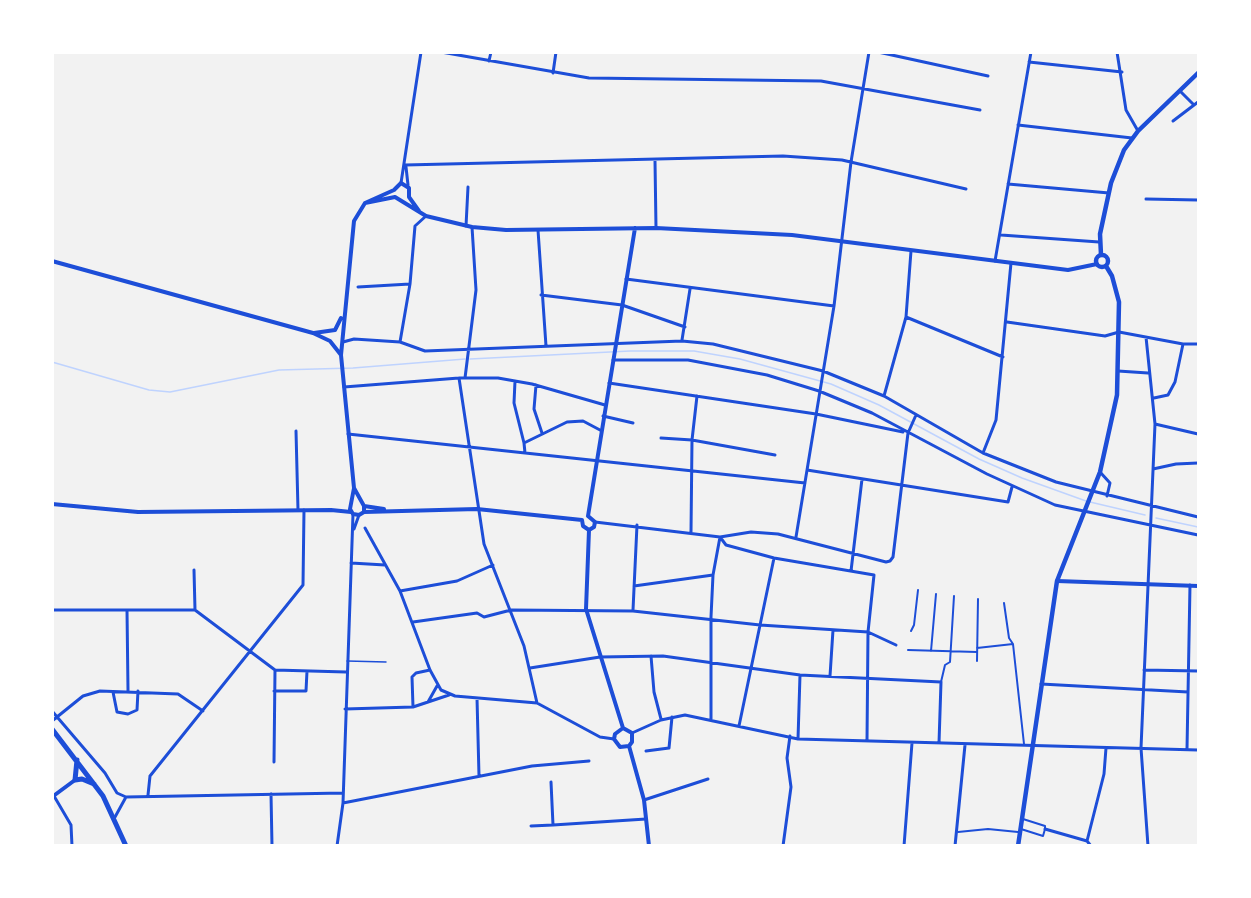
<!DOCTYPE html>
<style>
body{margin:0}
#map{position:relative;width:1251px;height:898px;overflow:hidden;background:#f2f2f2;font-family:Mulish,sans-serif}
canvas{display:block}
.frame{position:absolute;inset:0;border:54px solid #fff;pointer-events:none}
</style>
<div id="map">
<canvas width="1251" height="898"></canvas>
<div class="frame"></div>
</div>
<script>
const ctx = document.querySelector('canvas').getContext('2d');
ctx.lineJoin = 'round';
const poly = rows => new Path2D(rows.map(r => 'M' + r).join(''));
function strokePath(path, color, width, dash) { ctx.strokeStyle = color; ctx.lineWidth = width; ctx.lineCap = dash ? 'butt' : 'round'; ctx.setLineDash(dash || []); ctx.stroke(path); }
strokePath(poly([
 [470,359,630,351,694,351,740,359,831,384,879,405,979,459,1022,478,1086,501],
 [52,362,149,390,170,392,279,370,353,368,465,359],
 [1090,502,1145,515],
 [1156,518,1198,527]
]), '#bfd3fe', 1.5);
strokePath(poly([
 [347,661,386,662]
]), '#1d4ed8', 1.5);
strokePath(poly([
 [1004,603,1009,638,1013,644,1024,744],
 [911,631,914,625,918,590],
 [977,648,1013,644],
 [908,650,977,652],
 [931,651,936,594],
 [977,661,978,599],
 [941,682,945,665,950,662,954,596],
 [1021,829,1043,836,1045,829,1045,826,1023,819],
 [958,832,988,829,1018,832]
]), '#1d4ed8', 2);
strokePath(poly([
 [441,52,589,78,821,81,980,110],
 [878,52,988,76],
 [1117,52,1126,110,1138,131],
 [489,61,491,52],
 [1029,62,1122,72],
 [553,73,556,52],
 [1181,92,1193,104],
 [1173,121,1198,102],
 [1018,125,1132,138],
 [655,161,656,228],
 [405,165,783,156,842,160,966,189],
 [406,167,408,185],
 [401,183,421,52],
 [1008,184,1109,193],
 [1146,199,1198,200],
 [466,226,468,187],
 [538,230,546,346],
 [1001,235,1099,242],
 [995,261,1031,52],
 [626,279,834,306],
 [358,287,410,284],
 [541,295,622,305,685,327],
 [906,317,1003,357],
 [1007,322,1105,336,1119,332,1183,344,1198,344],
 [1146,337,1155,424,1141,748,1148,846],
 [682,340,690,289],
 [343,342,354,339,400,342,425,351,682,341,713,344,823,371,884,396,983,453,1056,482,1198,517],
 [400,342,410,284,415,226,426,216],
 [613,360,688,360,767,375,819,391,872,413,987,474,1055,505,1198,535],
 [1118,371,1148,373],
 [459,378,484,544,524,646,537,703],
 [465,378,476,290,472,227],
 [515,381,514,403,524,443],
 [609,383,816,414,903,432],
 [536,385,534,409,542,433],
 [344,387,459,378,498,378,532,384,605,405],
 [884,396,906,317,911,251],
 [1154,398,1168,395,1175,382,1183,344],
 [603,416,633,423],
 [1155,424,1198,434],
 [296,431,298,510],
 [348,434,805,483],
 [661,438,692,440,775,455],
 [525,453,524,443,567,422,583,421,600,430],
 [983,453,996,420,1011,263],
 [1153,469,1176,464,1198,463],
 [807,470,1008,502,1012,487],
 [1100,472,1110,483,1107,496],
 [595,522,720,537,751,532,778,534,886,562,890,561,893,557,908,433,916,415],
 [365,528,400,591,430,670,441,690,455,696,537,703,600,737,614,739],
 [354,529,359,515],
 [691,532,692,440,697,396],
 [720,537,726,545,774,558,874,575,868,632,867,741],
 [796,537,834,306,851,162,869,52],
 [351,563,385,565],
 [194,570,195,610],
 [851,571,862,479],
 [634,586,713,575],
 [400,591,457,581,493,565],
 [52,610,195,610,275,670,346,672],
 [127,610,128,690],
 [633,610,637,525],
 [413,622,477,613,484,617,511,610,633,611,760,625,868,632,896,645],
 [651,656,654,692,661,719],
 [530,668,600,657,663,656,800,675,941,682,939,743],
 [1144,670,1198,671],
 [830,676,833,630],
 [1041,684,1188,692],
 [274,691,306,691,307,671],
 [113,692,117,712,128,714,137,710,138,691],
 [477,698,479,776],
 [428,702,437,686],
 [413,707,412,677,416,673,430,670],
 [345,709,413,707,449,695],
 [52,711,105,773,117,793,126,797,343,793],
 [711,720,711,617,713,575,720,537],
 [52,721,83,696,100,691,178,694,203,711],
 [739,726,774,558],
 [632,733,661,720,685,715,798,739,1198,750],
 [798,739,800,675],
 [1187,749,1190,585],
 [646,751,669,748,672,717],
 [274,762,275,670],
 [551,782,553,825,646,819],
 [271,794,272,846],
 [148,795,150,776,303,585,304,510],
 [54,796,71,825,72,846],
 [644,800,708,779],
 [343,803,532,766,589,761],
 [115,817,126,797],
 [531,826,553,825],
 [1045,829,1087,841,1091,846],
 [1087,841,1104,774,1106,748],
 [337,846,343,803,353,514],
 [783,846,791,787,787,758,790,736],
 [904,846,912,743],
 [955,846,965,745]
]), '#1d4ed8', 3);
strokePath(poly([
 [365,203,395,197,426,216,472,227,506,230,656,228,792,235,1068,270,1097,264],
 [52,261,313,333,330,341,341,355],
 [314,333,335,330,341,318],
 [354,488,364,506,364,512,359,515,353,514,350,509,354,488,341,355,354,221,365,203,394,190,401,183,409,188,409,197,419,211],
 [52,504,138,512,331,510,351,512],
 [364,506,384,509],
 [364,512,477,509,582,520],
 [588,516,635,228],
 [588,516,595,522,594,527,589,530],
 [582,520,583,526,589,530],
 [589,530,586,609,623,728],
 [1057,581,1198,586],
 [623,728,615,734,614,739,620,747,629,746],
 [623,728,632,733,632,742,629,746],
 [629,746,644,800,649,846],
 [52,797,75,780]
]), '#1d4ed8', 4);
strokePath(poly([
 [1101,255,1100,234,1111,183,1124,150,1138,131,1198,73],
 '1096 261a6 6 0 1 1 12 0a6 6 0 1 1-12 0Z',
 [1018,846,1057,581,1100,472,1117,395,1119,302,1112,276,1106,266]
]), '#1d4ed8', 4.5);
strokePath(poly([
 [52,729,103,796,126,846],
 [77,760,75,780,82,779,94,784]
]), '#1d4ed8', 5);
</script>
